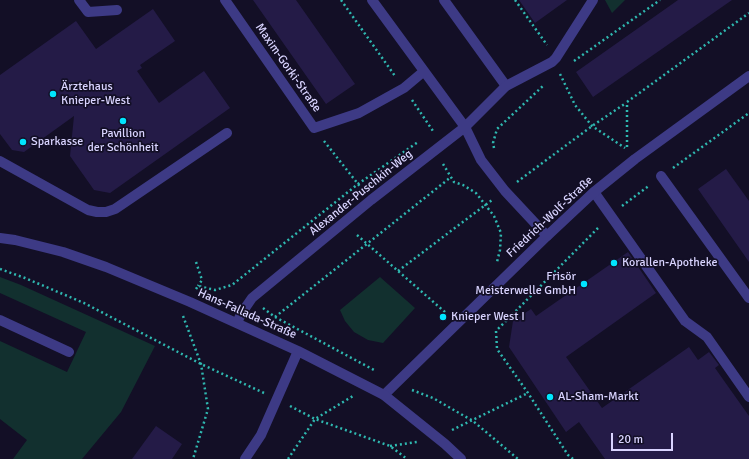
<!DOCTYPE html>
<meta charset="utf-8">
<style>
body{margin:0}
#map{position:relative;width:749px;height:459px;overflow:hidden;background:#130f26;font-family:Signika,sans-serif}
canvas{display:block}
.scale{position:absolute;left:611px;top:433px;width:62px;height:18px;box-sizing:border-box;border:2px solid #d9d4ff;border-top:0;padding-left:5px;font-size:12px;line-height:14px;white-space:nowrap;color:#d9d4ff;-webkit-text-stroke:3px #130f26;paint-order:stroke}
</style>
<div id="map">
<canvas width="749" height="459"></canvas>
<div class="scale">20 m</div>
</div>
<script>
const ctx = document.querySelector('canvas').getContext('2d');
ctx.lineJoin = 'round';
function paint(path, color) { ctx.fillStyle = color; ctx.fill(path, 'evenodd'); }
const poly = rows => new Path2D(rows.map(r => 'M' + r).join(''));
function strokePath(path, color, width, dash) { ctx.strokeStyle = color; ctx.lineWidth = width; ctx.lineCap = dash ? 'butt' : 'round'; ctx.setLineDash(dash || []); ctx.stroke(path); }
function label(font, color, halo, rows, align = 'center') {
  ctx.font = font + ' Signika,sans-serif'; ctx.lineWidth = 3.5; ctx.setLineDash([]); ctx.textBaseline = 'middle'; ctx.strokeStyle = halo; ctx.fillStyle = color; for (const [text, x, y, turn = 0] of rows) {
    ctx.save(); ctx.translate(x, y); ctx.rotate((+turn || 0) * Math.PI / 180); ctx.textAlign = isNaN(turn) ? turn : align; if (halo) ctx.strokeText(text, 0, 0); ctx.fillText(text, 0, 0); ctx.restore();
  }
}
paint(poly([
 [605,0,625,0,612,13],
 [0,277,21,285,155,346,121,412,82,459,13,459,27,440,0,419,0,341,67,372,86,332,0,293],
 [380,277,415,308,383,343,368,340,354,332,345,321,340,310]
]), '#12302f');
paint(poly([
 [253,0,296,0,355,84,326,104],
 [519,0,567,0,535,23],
 [678,0,732,0,593,97,576,72],
 [153,9,175,41,140,65,142,68,137,71,159,103,204,71,230,108,110,193,94,190,70,156,74,116,24,152,12,150,0,134,0,75,76,21,96,49],
 [726,169,749,201,749,262,698,189],
 [628,252,656,293,566,357,602,408,689,347,698,360,709,352,719,365,715,368,749,416,749,459,605,459,579,422,566,432,509,347,513,321,531,309,536,316],
 [156,426,182,444,172,459,132,459]
]), '#241b47');
strokePath(poly([
 [341,0,395,76],
 [515,0,547,45],
 [574,61,660,0],
 [560,74,575,105,592,126,625,148],
 [412,100,433,131],
 [324,141,362,189],
 [627,147,627,102,749,13],
 [494,148,493,143,497,129,544,85],
 [443,164,454,182,463,185,476,193,494,216,501,233,500,250,497,262],
 [673,168,749,113],
 [517,182,592,126,626,103],
 [622,206,650,185],
 [357,235,446,313],
 [196,262,202,280,198,286],
 [0,269,25,278,84,303,201,364,264,393],
 [398,271,492,200],
 [196,289,198,286,215,290,232,285,358,184,418,142],
 [263,308,275,317,374,370],
 [183,316,201,364,208,409,193,459],
 [275,317,451,177],
 [412,390,433,398,473,421,518,459],
 [290,406,315,419,390,446,407,459],
 [452,430,528,393],
 [390,446,417,442],
 [288,459,315,419,353,396],
 [573,459,568,455,528,393,497,349,496,331,599,227]
]), '#2fb8b0', 2.5, [2, 3]);
strokePath(poly([
 [79,0,88,12,117,10],
 [444,0,506,86],
 [0,161,88,210,97,212,106,212,115,209,227,133],
 [594,192,685,321,707,337,749,397],
 [0,320,69,352],
 [384,395,547,236]
]), '#3d3a85', 10);
strokePath(poly([
 [225,0,314,128,359,113,404,88,423,72],
 [372,0,465,127,481,160,505,191,547,236,594,192,635,159,749,76],
 [661,176,749,298],
 [0,238,15,240,63,252,106,267,190,302,298,351,384,395,445,444,461,459],
 [237,323,241,314,252,298,371,200,465,127,506,86,552,62,556,58,593,0],
 [245,459,261,435,298,351]
]), '#3d3a85', 10);
for (const [x, y, r, color] of [
 [53,94,4,"#00e5ff"],
 [123,121,4,"#00e5ff"],
 [23,142,4,"#00e5ff"],
 [614,263,4,"#00e5ff"],
 [584,284,4,"#00e5ff"],
 [443,317,4,"#00e5ff"],
 [550,397,4,"#00e5ff"]
]) { const dot = new Path2D(); dot.arc(x, y, r, 0, 2 * Math.PI); ctx.fillStyle = color; ctx.fill(dot); strokePath(dot, '#130f26', 1.5); }
label('12px', '#d9d4ff', '#130f26', [
 ["Maxim-Gorki-Straße",288,68,55],
 ["Alexander-Puschkin-Weg",361,193,-39],
 ["Friedrich-Wolf-Straße",550,217,-43],
 ["Hans-Fallada-Straße",247,314,24]
]);
label('12px', '#d9d4ff', '#130f26', [
 ["Ärztehaus",61,87],
 ["Knieper-West",61,101],
 ["Pavillion",123,134,"center"],
 ["der Schönheit",123,148,"center"],
 ["Sparkasse",31,142],
 ["Korallen-Apotheke",622,263],
 ["Frisör",576,277,"right"],
 ["Meisterwelle GmbH",576,291,"right"],
 ["Knieper West I",451,317],
 ["AL-Sham-Markt",558,397]
], 'left');
</script>
